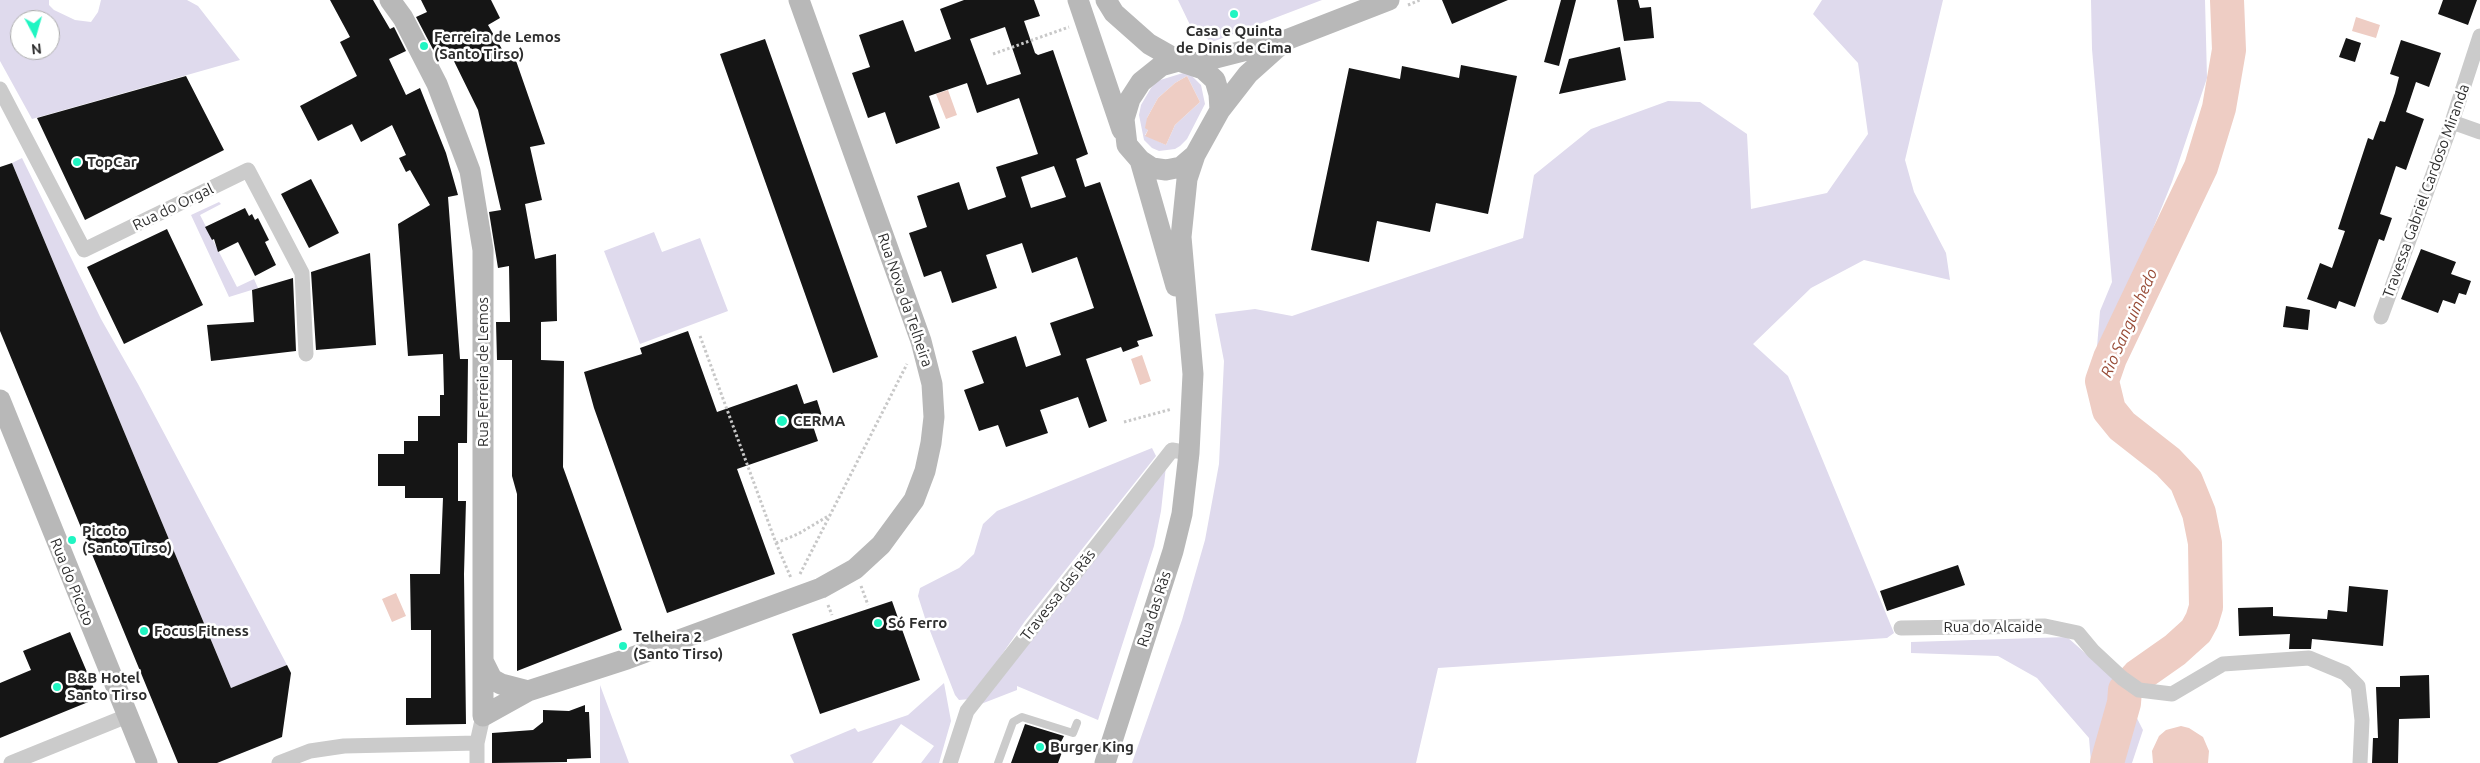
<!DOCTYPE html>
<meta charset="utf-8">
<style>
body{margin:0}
#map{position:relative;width:2480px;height:763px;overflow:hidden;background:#fff;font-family:Ubuntu,sans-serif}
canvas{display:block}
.north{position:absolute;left:10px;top:10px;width:50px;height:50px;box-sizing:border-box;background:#fff;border:1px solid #ababab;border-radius:50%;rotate:174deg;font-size:14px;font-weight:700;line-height:20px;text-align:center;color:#2e2e2e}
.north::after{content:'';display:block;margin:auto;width:18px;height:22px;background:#20f5c2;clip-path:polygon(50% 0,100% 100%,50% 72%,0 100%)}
</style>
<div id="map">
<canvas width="2480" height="763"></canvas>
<div class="north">N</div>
</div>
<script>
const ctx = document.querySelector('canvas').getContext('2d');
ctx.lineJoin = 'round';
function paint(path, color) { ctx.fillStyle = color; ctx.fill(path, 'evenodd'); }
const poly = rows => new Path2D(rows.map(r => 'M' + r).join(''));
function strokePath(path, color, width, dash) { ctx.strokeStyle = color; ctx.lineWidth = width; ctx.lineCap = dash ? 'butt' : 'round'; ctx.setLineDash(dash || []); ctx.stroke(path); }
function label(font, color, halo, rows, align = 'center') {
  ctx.font = font + ' Ubuntu,sans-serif'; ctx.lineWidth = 5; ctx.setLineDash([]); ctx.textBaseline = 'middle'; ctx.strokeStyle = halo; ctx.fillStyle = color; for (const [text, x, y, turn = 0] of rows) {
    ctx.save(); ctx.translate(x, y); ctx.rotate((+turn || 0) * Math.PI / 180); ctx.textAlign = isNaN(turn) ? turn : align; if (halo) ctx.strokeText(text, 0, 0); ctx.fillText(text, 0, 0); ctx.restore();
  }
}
paint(poly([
 [0,0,49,0,49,5,54,10,75,20,91,22,98,12,101,0,187,0,198,6,240,60,32,119,0,61],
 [20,20,50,20,50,50,20,50],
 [1178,0,1322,0,1212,42,1192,29],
 [1822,0,1943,0,1905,160,1914,192,1946,253,1950,280,1864,260,1811,288,1753,344,1788,376,1894,633,1887,638,1438,668,1416,763,1132,763,1182,620,1205,540,1219,464,1224,361,1215,314,1255,309,1292,316,1523,238,1534,175,1591,129,1668,101,1700,102,1747,134,1751,209,1827,193,1868,134,1858,63,1813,14],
 [2091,0,2205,0,2207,78,2172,182,2095,371,2100,311,2112,282,2092,49],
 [1183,73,1190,74,1201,85,1205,104,1187,139,1180,146,1175,149,1159,151,1152,148,1144,140,1139,115,1141,105,1151,88,1157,81],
 [1187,76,1200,102,1175,125,1166,145,1145,135,1148,130,1147,118,1158,98,1175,83],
 [22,158,101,319,138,384,287,665,231,688,12,163],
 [219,202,221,204,200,215,237,287,254,279,258,288,229,297,191,215],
 [654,232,662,252,700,238,728,311,640,344,604,251],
 [1152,448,1156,456,1025,621,974,695,970,699,959,700,955,695,925,618,918,596,920,588,959,568,974,554,983,524,997,511],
 [1166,466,1161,511,1154,546,1098,720,1017,686,1017,690,981,704],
 [2067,637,2119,683,2143,730,2132,763,2091,763,2089,738,2037,678,1998,656,1911,653,1911,642],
 [944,683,951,721,939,763,921,763,934,746,901,724,872,763,794,763,790,755,855,728,858,732,908,715],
 [600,685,629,763,600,763]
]), '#dfdaed');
paint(poly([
 [2356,17,2380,25,2376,38,2352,31],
 [1187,76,1200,102,1175,125,1166,145,1145,136,1148,130,1145,128,1147,118,1158,98,1175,83],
 [948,90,957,115,946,119,936,94],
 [1142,355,1151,381,1140,385,1131,359],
 [396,593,406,616,392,622,382,599],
 [2181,726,2189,728,2203,737,2209,751,2208,763,2153,763,2152,751,2159,736,2166,730]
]), '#eecdc4');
strokePath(poly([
 [2107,763,2124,703,2125,690,2138,676,2175,650,2196,631,2202,620,2206,607,2205,543,2199,513,2186,481,2168,462,2122,426,2109,410,2102,381,2110,358,2201,167,2219,108,2229,50,2227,0]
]), '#eecdc4', 34);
paint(poly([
 [330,0,373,0,390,29,394,27,406,51,389,59,406,95,420,88,446,153,458,195,448,197,460,359,468,359,467,443,458,443,458,501,466,501,464,574,466,724,406,725,406,698,431,698,431,630,411,630,410,574,440,574,443,498,405,498,405,486,378,486,378,454,404,454,404,441,418,441,418,416,440,416,440,395,444,395,443,354,408,356,398,224,430,205,410,170,406,172,399,158,406,155,392,125,361,142,352,124,318,141,300,106,357,76,340,42,350,37],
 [421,0,491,0,500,18,488,25,506,56,513,52,545,144,530,147,542,200,525,204,535,259,556,254,557,321,541,322,541,360,564,361,563,467,622,630,517,671,517,494,512,476,512,360,497,360,496,322,510,322,509,266,498,268,489,212,501,210,478,110,448,49,436,55,416,17,427,12],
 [964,0,1034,0,1040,16,1024,21,1035,53,1038,55,1053,50,1088,154,1076,159,1085,187,1100,182,1153,336,1137,341,1139,346,1123,352,1121,347,1086,359,1107,421,1089,428,1078,397,1040,410,1048,433,1006,447,998,425,979,431,964,390,984,383,972,351,1016,336,1026,367,1061,355,1050,323,1094,308,1077,257,1032,273,1022,243,986,255,997,288,952,303,941,271,924,277,909,233,927,227,917,196,959,182,968,210,1006,197,996,167,1038,154,1019,98,977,113,967,83,929,96,940,128,896,144,885,112,868,118,852,73,870,67,859,35,903,20,915,52,951,39,940,9],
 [1005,27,1021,74,987,85,970,39],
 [1054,166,1066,197,1031,208,1021,177],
 [1442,0,1508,0,1452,24],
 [1561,0,1576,0,1559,66,1544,62],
 [1617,0,1638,0,1640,8,1651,7,1654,38,1624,41],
 [2443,0,2477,0,2468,25,2438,14],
 [2346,38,2361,43,2355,62,2339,57],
 [765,39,878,357,833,373,720,54],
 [2401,40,2441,53,2429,87,2416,82,2406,112,2424,119,2406,170,2396,166,2380,214,2392,218,2384,241,2379,239,2355,307,2339,301,2336,309,2307,299,2320,263,2332,268,2345,231,2338,229,2368,138,2373,140,2380,121,2385,122,2395,93,2399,77,2390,74],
 [1620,47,1626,80,1559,94,1569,59],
 [1461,65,1517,76,1488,214,1436,203,1430,232,1377,221,1369,262,1311,250,1349,68,1400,79,1402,66,1459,78],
 [186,76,224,150,85,220,37,118],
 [12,163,231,688,287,665,291,673,282,737,217,763,178,763,0,331,0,167],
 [311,179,339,233,309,248,281,194],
 [245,208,249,216,252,214,255,220,258,218,269,240,265,242,276,265,255,276,238,242,218,252,214,239,212,240,205,227],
 [167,229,203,305,124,344,87,267],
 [2421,249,2456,262,2451,274,2471,281,2466,295,2459,293,2455,304,2443,300,2438,313,2401,299],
 [370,253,376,345,316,350,311,272],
 [293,278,296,351,211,361,207,325,254,322,252,290],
 [2286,306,2310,310,2308,330,2283,327],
 [688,331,717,412,797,384,804,404,817,400,823,419,812,423,818,441,737,469,775,574,667,613,594,408,584,372,642,354,640,348],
 [1958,565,1965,585,1887,611,1880,591],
 [2349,586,2388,590,2383,646,2312,639,2311,649,2289,649,2290,634,2239,636,2238,608,2273,607,2273,616,2327,619,2328,610,2347,612],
 [892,601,920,680,820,714,792,634],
 [70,632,98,698,0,738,0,683,31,670,23,651],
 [2429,675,2430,718,2399,719,2398,763,2372,763,2373,738,2378,738,2376,687,2400,687,2400,676],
 [585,705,585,712,589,712,591,758,567,759,567,762,492,763,492,733,533,730,543,722,543,710,569,711],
 [1025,724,1064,736,1061,742,1065,744,1058,763,1011,763]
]), '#151515');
strokePath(poly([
 [1408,5,1420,0],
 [993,54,1069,27],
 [700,336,776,543,791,578],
 [1124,422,1172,409],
 [776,543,798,534,830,515],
 [800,574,907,364],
 [861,586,868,605],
 [828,605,832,615]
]), '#c8c8c8', 3, [2.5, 2.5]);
strokePath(poly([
 [998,763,1013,722,1022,717,1073,733,1077,723]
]), '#cbcbcb', 8);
strokePath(poly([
 [0,89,84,250,248,170,302,273,306,354],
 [2452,122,2480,132],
 [2381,317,2452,122,2480,36],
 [1901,628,2045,626,2078,633,2093,651,2122,678,2139,690,2172,694,2223,664,2309,658,2345,673,2358,686,2362,720,2360,763],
 [11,763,127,716],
 [279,763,310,751,344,746,477,743],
 [477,763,477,743,483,716],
 [950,763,967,711,1172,450,1189,453]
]), '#cbcbcb', 15);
strokePath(poly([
 [390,0,403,18,437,84,470,171,483,250,483,716,528,691,627,659,821,588,855,569,881,545,914,500,925,471,931,443,934,417,932,384,921,341,799,0],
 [1078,0,1122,130],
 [1106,0,1114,13,1149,44,1179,61],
 [1192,64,1286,40,1389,0],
 [1220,110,1219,94,1215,80,1203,69,1179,61,1161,66,1141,82,1130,99,1124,119,1127,145,1140,160,1152,168,1166,170,1181,167,1195,155,1220,110,1248,74,1286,40],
 [1140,160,1176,286],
 [0,400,147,763],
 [483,661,492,679,501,684,528,691],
 [1105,763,1173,551,1182,514,1189,453,1193,374,1181,237,1187,179,1195,155]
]), '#b8b8b8', 21);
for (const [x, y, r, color] of [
 [1234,14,5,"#20f5c2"],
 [424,46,5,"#20f5c2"],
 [77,162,5,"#20f5c2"],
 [782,421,6,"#20f5c2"],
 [72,540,5,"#20f5c2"],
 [878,623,5,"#20f5c2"],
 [144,631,5,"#20f5c2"],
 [623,646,5,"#20f5c2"],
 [57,687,5,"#20f5c2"],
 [1040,747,5,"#20f5c2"]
]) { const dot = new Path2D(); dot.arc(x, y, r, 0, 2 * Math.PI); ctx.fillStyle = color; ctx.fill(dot); strokePath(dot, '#fff', 2); }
label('bold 15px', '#2e2e2e', '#fff', [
 ["Casa e Quinta",1234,31,"center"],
 ["de Dinis de Cima",1234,48,"center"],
 ["Ferreira de Lemos",434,37],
 ["(Santo Tirso)",434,54],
 ["TopCar",87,162],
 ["CERMA",793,421],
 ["Picoto",82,531],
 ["(Santo Tirso)",82,548],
 ["Só Ferro",888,623],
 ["Focus Fitness",154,631],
 ["Telheira 2",633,637],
 ["(Santo Tirso)",633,654],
 ["B&B Hotel",67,678],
 ["Santo Tirso",67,695],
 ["Burger King",1050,747]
], 'left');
label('15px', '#2e2e2e', '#fff', [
 ["Travessa Gabriel Cardoso Miranda",2426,191,-70],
 ["Rua do Orgal",173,207,-26],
 ["Rua Nova da Telheira",905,300,71],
 ["Rua Ferreira de Lemos",483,372,-90],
 ["Rua do Picoto",72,582,68],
 ["Travessa das Rãs",1058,595,-52],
 ["Rua das Rãs",1154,609,-72],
 ["Rua do Alcaide",1993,627]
]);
label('italic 16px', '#974a35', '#fff', [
 ["Rio Sanguinhedo",2129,323,-66]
]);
</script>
